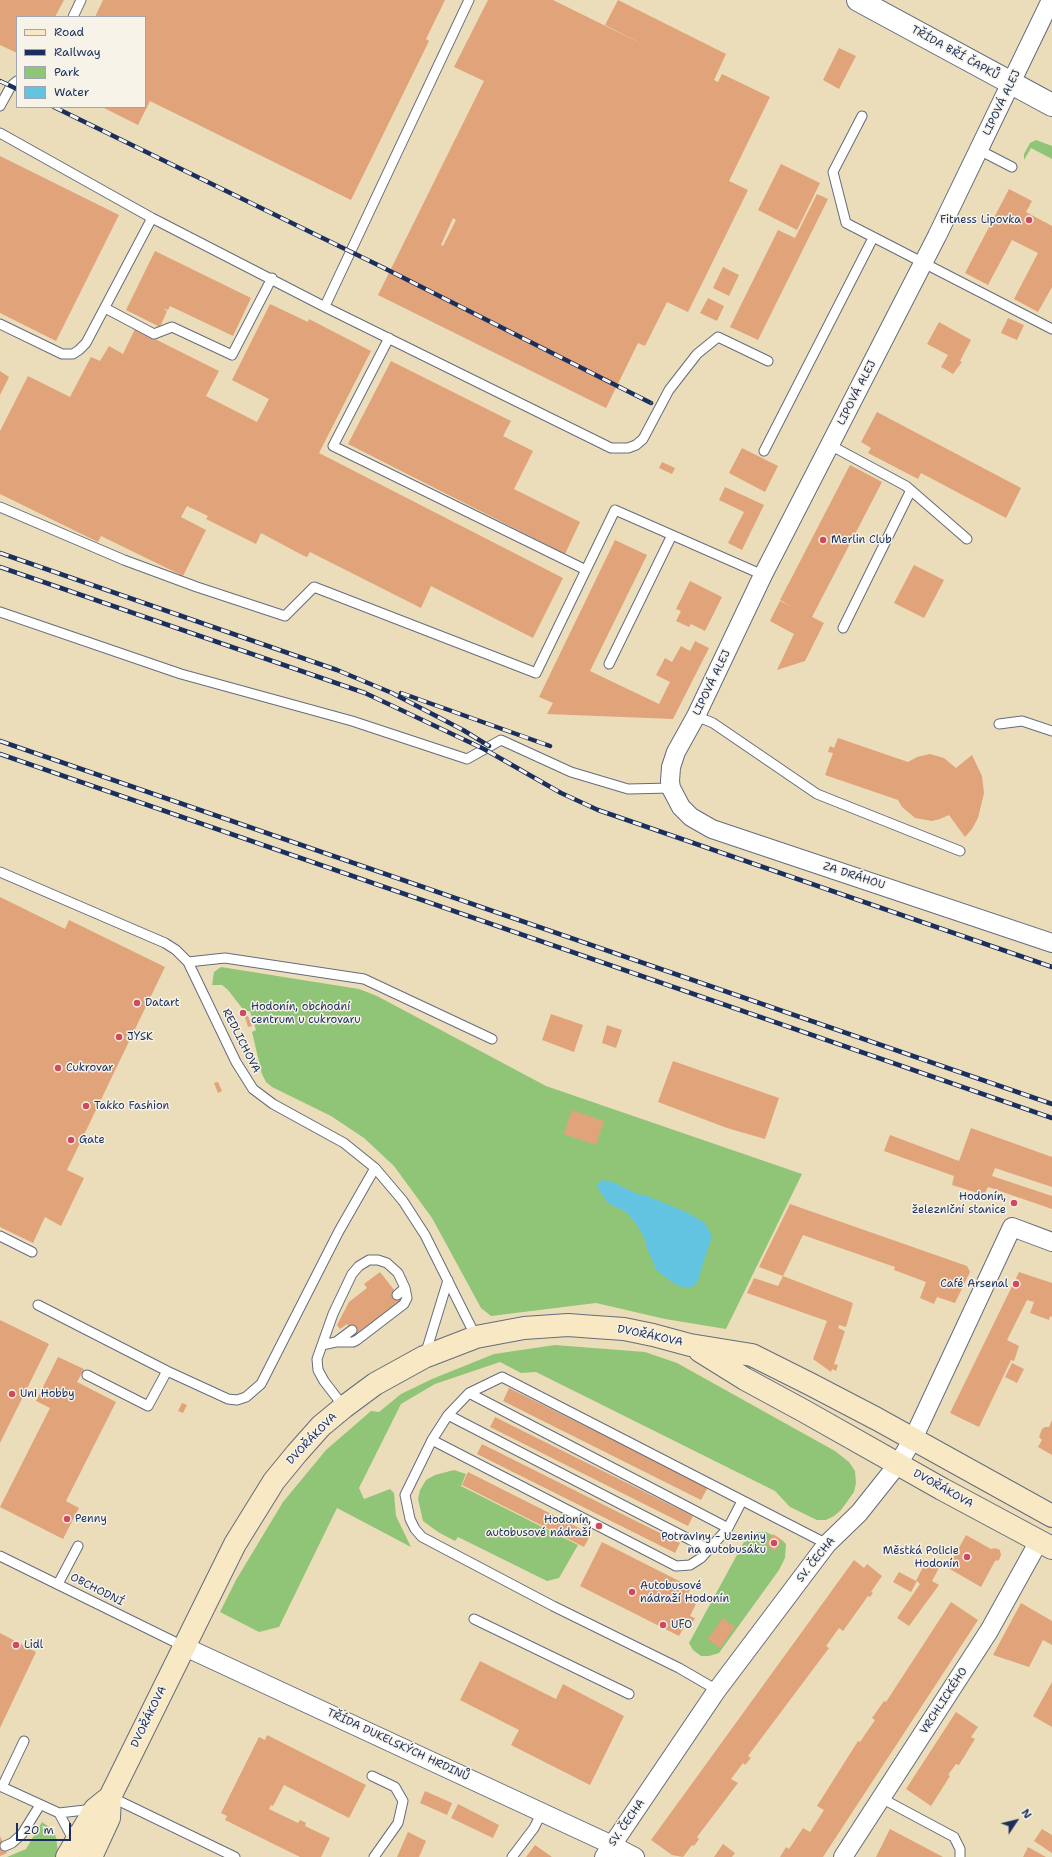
<!DOCTYPE html>
<meta charset="utf-8">
<style>
body{margin:0}
#map{position:relative;width:1052px;height:1857px;overflow:hidden;background:#ebddba;font-family:"Shantell Sans",sans-serif}
canvas{display:block}
.legend{position:absolute;left:16px;top:16px;width:130px;height:92px;box-sizing:border-box;background:#f7f3e8;border:1px solid #9fa5b1;margin:0;padding:5px 7px;list-style:none;font-size:12px;color:#1b2f5e}
.legend li{display:flex;align-items:center;gap:8px;height:20px}
.legend b{width:20px;border:1px solid #9fa5b1}
.north{position:absolute;left:996px;top:1801px;width:40px;height:40px;-webkit-text-stroke:3px #f7f3e8;paint-order:stroke;rotate:55deg;font-size:11px;font-weight:700;line-height:16px;text-align:center;color:#1b2f5e}
.north::after{content:'';display:block;margin:auto;width:14px;height:18px;background:#1b2f5e;clip-path:polygon(50% 0,100% 100%,50% 72%,0 100%)}
.scale{position:absolute;left:16px;top:1823px;width:55px;height:18px;box-sizing:border-box;border:2px solid #1b2f5e;border-top:0;padding-left:5px;font-size:12px;line-height:14px;white-space:nowrap;color:#1b2f5e;-webkit-text-stroke:3px #f7f3e8;paint-order:stroke}
</style>
<div id="map">
<canvas width="1052" height="1857"></canvas>
<ul class="legend">
<li><b style="height:5px;background:#f8e8c3"></b>Road</li>
<li><b style="height:5px;background:#1b2f5e"></b>Railway</li>
<li><b style="height:11px;background:#90c577"></b>Park</li>
<li><b style="height:11px;background:#62c4e1"></b>Water</li>
</ul>
<div class="north">N</div>
<div class="scale">20 m</div>
</div>
<script>
const ctx = document.querySelector('canvas').getContext('2d');
ctx.lineJoin = 'round';
function paint(path, color) { ctx.fillStyle = color; ctx.fill(path, 'evenodd'); }
const poly = rows => new Path2D(rows.map(r => 'M' + r).join(''));
function strokePath(path, color, width, dash) { ctx.strokeStyle = color; ctx.lineWidth = width; ctx.lineCap = dash ? 'butt' : 'round'; ctx.setLineDash(dash || []); ctx.stroke(path); }
function label(font, color, halo, rows, align = 'center') {
  ctx.font = font + ' "Shantell Sans",sans-serif'; ctx.lineWidth = 3; ctx.setLineDash([]); ctx.textBaseline = 'middle'; ctx.strokeStyle = halo; ctx.fillStyle = color; for (const [text, x, y, turn = 0] of rows) {
    ctx.save(); ctx.translate(x, y); ctx.rotate((+turn || 0) * Math.PI / 180); ctx.textAlign = isNaN(turn) ? turn : align; if (halo) ctx.strokeText(text, 0, 0); ctx.fillText(text, 0, 0); ctx.restore();
  }
}
paint(poly([
 [1036,140,1052,146,1052,159,1031,148,1024,160,1024,154,1030,143],
 [221,967,359,989,377,996,546,1086,802,1174,726,1329,665,1319,596,1303,491,1316,481,1308,432,1218,394,1166,364,1138,331,1116,272,1087,266,1082,262,1074,252,1032,256,1030,250,1011,245,1012,228,990,222,985,212,985,214,972],
 [555,1345,645,1352,677,1363,835,1451,849,1462,855,1471,856,1483,854,1492,841,1510,834,1516,826,1520,817,1520,790,1507,775,1491,536,1372,521,1373,500,1362,435,1384,401,1404,359,1488,364,1499,390,1489,394,1493,396,1516,411,1547,337,1508,279,1627,259,1632,220,1612,236,1580,283,1502,326,1450,371,1411,379,1412,401,1394,432,1379,494,1354],
 [454,1470,466,1474,461,1486,578,1545,559,1578,547,1581,458,1537,455,1541,438,1532,423,1521,418,1499,420,1490,426,1480,435,1475],
 [758,1532,766,1532,782,1540,786,1544,785,1558,779,1570,719,1653,709,1656,701,1656,693,1650,689,1643,744,1542,750,1536],
 [42,1822,52,1829,56,1837,58,1852,56,1857,7,1857,26,1849]
]), '#90c577');
paint(poly([
 [602,1180,613,1182,637,1194,645,1195,688,1213,705,1223,712,1236,697,1283,690,1288,678,1286,657,1271,648,1251,644,1237,635,1222,626,1212,608,1203,598,1188,598,1184]
]), '#62c4e1');
paint(poly([
 [0,0,64,0,55,17,17,17,17,53,0,45],
 [103,0,445,0,426,39,429,41,351,200,150,101,138,125,102,107,145,107,145,17,95,17],
 [488,0,553,0,648,47,605,25,618,0,726,54,714,80,718,82,722,74,770,97,729,181,748,190,688,312,667,302,645,346,638,343,606,408,378,295,484,81,454,67],
 [453,218,456,220,443,246,441,245],
 [839,48,856,56,839,89,823,80],
 [0,156,119,215,56,341,0,313],
 [781,164,820,183,797,230,758,210],
 [1009,189,1032,201,1026,212,1052,226,1052,287,1038,312,1014,299,1038,253,1012,240,988,285,965,273],
 [817,194,828,199,758,340,730,327,778,230,795,238],
 [155,251,251,298,233,336,170,306,168,310,163,308,167,311,160,327,126,310],
 [723,267,739,275,729,296,713,288],
 [708,298,724,306,717,321,700,313],
 [270,304,308,322,309,319,371,351,319,453,563,578,533,638,431,586,421,608,310,552,307,557,304,556,261,533,256,544,206,519,208,516,187,506,181,517,206,530,183,576,101,536,98,542,0,494,0,431,28,376,70,397,91,357,100,361,109,346,123,354,135,329,219,371,206,396,257,422,269,399,232,380],
 [1008,318,1024,325,1017,340,1001,333],
 [939,322,971,340,960,361,962,362,953,374,941,367,948,355,927,344],
 [391,361,511,421,503,436,533,451,514,489,580,522,565,554,348,444],
 [0,371,9,377,0,395],
 [877,412,1021,488,1006,518,921,473,918,479,868,453,871,448,861,442],
 [742,448,778,466,765,492,729,473],
 [662,462,675,468,672,474,659,468],
 [850,465,882,482,812,617,824,623,805,661,777,670,794,634,770,621,780,601,792,607,780,600],
 [725,487,764,505,742,550,728,543,744,512,719,500],
 [615,540,647,555,590,671,659,704,670,682,656,675,665,658,672,662,681,646,690,651,695,641,709,648,673,719,547,714,553,703,539,697],
 [914,565,944,580,924,618,894,603],
 [690,581,722,597,705,631,691,624,689,627,676,621,681,611,676,609],
 [838,738,908,762,917,757,930,754,944,758,956,768,972,755,982,776,984,793,978,818,972,829,965,837,949,815,940,819,932,821,915,818,902,807,898,800,825,775,833,753,828,752,830,746,834,748],
 [0,897,65,929,69,920,165,967,67,1170,84,1178,61,1226,45,1217,33,1243,0,1227],
 [551,1014,583,1025,574,1052,542,1040],
 [248,1016,252,1026,248,1027,245,1017],
 [607,1025,622,1030,616,1048,602,1043],
 [673,1061,779,1098,765,1139,727,1128,658,1102],
 [218,1082,222,1091,218,1093,214,1083],
 [572,1110,604,1121,596,1145,564,1134],
 [971,1128,1052,1157,1052,1187,995,1168,992,1176,1052,1196,1052,1209,988,1187,984,1195,952,1185,954,1176,884,1151,890,1135,959,1161],
 [790,1204,967,1266,970,1272,955,1303,937,1297,934,1304,920,1298,926,1282,894,1270,895,1267,803,1235,783,1276,759,1267],
 [380,1272,402,1300,356,1336,347,1324,340,1329,337,1325,349,1302,367,1288,364,1284],
 [1019,1272,1052,1283,1052,1317,1050,1316,1049,1320,1030,1313,1034,1302,1027,1300,1007,1340,1019,1346,1014,1361,1011,1360,979,1427,950,1413],
 [783,1276,853,1303,846,1327,839,1325,838,1328,845,1331,834,1364,838,1365,836,1371,832,1369,831,1372,813,1359,827,1321,747,1293,754,1278,778,1286],
 [0,1320,49,1344,0,1443],
 [58,1357,84,1369,77,1382,116,1402,66,1501,79,1508,63,1539,0,1507,50,1408,36,1401],
 [1012,1363,1024,1369,1017,1383,1005,1377],
 [509,1388,708,1487,701,1500,503,1401],
 [182,1403,187,1405,183,1413,178,1411],
 [495,1417,693,1516,688,1526,490,1427],
 [1052,1420,1052,1455,1038,1447,1042,1440,1039,1437,1042,1429,1045,1427,1049,1427],
 [482,1444,680,1543,675,1553,477,1454],
 [468,1472,591,1534,584,1547,462,1485],
 [773,1534,782,1540,775,1551,766,1545],
 [966,1535,991,1549,995,1548,1000,1550,1001,1555,999,1560,995,1561,981,1587,948,1568],
 [602,1542,691,1587,686,1599,696,1604,690,1616,695,1618,693,1622,688,1620,679,1636,580,1586],
 [854,1560,864,1568,867,1564,882,1576,871,1592,873,1593,870,1597,868,1596,843,1631,839,1628,826,1646,829,1648,748,1756,751,1758,745,1765,743,1763,731,1779,738,1783,697,1837,699,1839,694,1846,692,1845,683,1857,672,1855,651,1840],
 [926,1561,939,1568,932,1581,939,1585,909,1626,897,1618,920,1584,917,1581,911,1592,893,1582,899,1572,916,1581],
 [951,1602,978,1620,823,1857,780,1857,786,1847,789,1849,803,1828,810,1832,824,1810,817,1806,858,1741,860,1742,875,1720,872,1718,884,1701,886,1702],
 [1021,1603,1052,1621,1052,1645,1043,1640,1029,1667,993,1655],
 [723,1618,735,1627,720,1648,708,1639],
 [0,1633,36,1652,0,1728],
 [480,1661,556,1699,563,1684,624,1716,590,1785,511,1745,519,1730,460,1700],
 [1052,1682,1052,1727,1033,1716],
 [956,1712,978,1727,971,1737,975,1739,959,1765,956,1764,948,1775,950,1776,931,1806,906,1789],
 [267,1735,366,1785,349,1818,284,1785,273,1806,271,1805,269,1809,298,1823,300,1820,306,1823,305,1826,330,1838,321,1857,300,1857,225,1820,227,1816,221,1813,259,1737,265,1740],
 [425,1791,452,1803,447,1815,420,1803],
 [458,1804,499,1825,493,1838,451,1818],
 [890,1829,943,1857,876,1857],
 [1042,1829,1052,1835,1052,1853,1034,1841],
 [408,1832,426,1841,419,1857,397,1857],
 [0,1836,7,1853,0,1856],
 [723,1844,735,1853,732,1857,714,1857],
 [535,1845,552,1857,526,1857],
 [1028,1847,1046,1857,1023,1857]
]), '#e1a37a');
const service = poly([
 [73,17,81,0],
 [0,106,11,86,17,81],
 [862,116,833,172,846,223,1052,329],
 [0,133,152,218,327,308,611,448,628,448,636,445,643,439,669,390,697,354,718,337,768,361],
 [979,150,1012,167],
 [325,306,469,0],
 [105,308,154,334,172,327,232,355,272,278],
 [0,324,62,354,73,354,79,350,86,343,152,218],
 [389,338,333,446,586,570],
 [830,445,906,486,967,539],
 [764,451,873,238],
 [0,507,124,560,197,587,285,616,314,587,536,673,615,510,763,575],
 [0,612,181,674,352,721,467,759,501,740,571,772,628,789,671,788],
 [843,628,911,490],
 [609,664,672,535],
 [696,716,713,723,817,794,960,851],
 [999,724,1022,721,1052,731],
 [0,872,165,943,176,950,188,962,236,1062,253,1089,273,1104,344,1143,375,1168,403,1201,425,1235,476,1337],
 [188,962,225,958,364,979,492,1039],
 [0,1236,32,1252],
 [38,1305,167,1371,228,1399,237,1400,246,1397,261,1384,339,1231,375,1168],
 [336,1342,353,1342,357,1340,404,1304,407,1298,405,1288],
 [322,1345,336,1342,352,1330],
 [425,1355,448,1280],
 [87,1375,148,1406,167,1371],
 [469,1393,728,1528],
 [344,1407,324,1381,318,1370,317,1359,333,1314,352,1274,359,1266,369,1260,378,1260,387,1263,398,1273,405,1288,397,1295],
 [448,1415,708,1549],
 [432,1440,676,1566,690,1565,701,1558,728,1528,742,1501],
 [0,1556,183,1646],
 [58,1584,78,1546],
 [474,1619,629,1694],
 [717,1690,679,1668,553,1606,422,1537,415,1529,410,1519,405,1495,432,1440,448,1415,469,1393,502,1377,827,1544],
 [372,1776,395,1787,403,1801,398,1823,374,1857],
 [0,1786,59,1813,94,1809],
 [2,1787,24,1741],
 [111,1797,235,1857],
 [881,1798,954,1837,960,1849,960,1857],
 [59,1813,74,1841],
 [5,1846,12,1843,22,1834,40,1805],
 [512,1857,534,1828,542,1812]
]);
const minor = poly([
 [1051,0,937,236,763,575,696,716,676,752,671,767,670,781,671,788,681,807,691,817,712,829,1052,943],
 [183,1646,612,1845,635,1857],
 [604,1857,717,1690,827,1544,859,1513,898,1464,913,1439,1012,1227,1052,1242],
 [843,1857,989,1631,1039,1541]
]);
const tertiary = poly([
 [858,0,1052,105]
]);
const secondary = poly([
 [700,1351,745,1379,804,1411,942,1489,1052,1548],
 [67,1857,95,1809,110,1797,235,1544,274,1481,297,1453,321,1426,344,1407,375,1384,424,1357,476,1337,524,1328,568,1325,595,1327,624,1329,653,1335,690,1345,752,1355,810,1384,877,1419,1052,1516],
 [91,1857,109,1818,110,1797]
]);
strokePath(service, '#646c7e', 11);
strokePath(minor, '#646c7e', 20);
strokePath(tertiary, '#646c7e', 24);
strokePath(secondary, '#646c7e', 24);
strokePath(service, '#fff', 9);
strokePath(minor, '#fff', 18);
strokePath(tertiary, '#fff', 22);
strokePath(secondary, '#f8e8c3', 22);
const rail = poly([
 [0,81,17,89],
 [54,107,382,267,651,403],
 [0,553,337,670,392,693,463,730,489,746],
 [0,567,365,693,484,749,561,793,598,810,1052,967],
 [401,693,550,746],
 [0,741,1052,1104],
 [0,754,1052,1118]
]);
strokePath(rail, '#1b2f5e', 4.5);
strokePath(rail, '#f7f3e8', 3, [9]);
for (const [x, y, r, color] of [
 [1029,220,4,"#d1495b"],
 [823,540,4,"#d1495b"],
 [137,1003,4,"#d1495b"],
 [243,1013,4,"#d1495b"],
 [119,1037,4,"#d1495b"],
 [58,1068,4,"#d1495b"],
 [86,1106,4,"#d1495b"],
 [71,1140,4,"#d1495b"],
 [1014,1203,4,"#d1495b"],
 [1016,1284,4,"#d1495b"],
 [12,1394,4,"#d1495b"],
 [67,1519,4,"#d1495b"],
 [599,1526,4,"#d1495b"],
 [774,1543,4,"#d1495b"],
 [967,1557,4,"#d1495b"],
 [632,1592,4,"#d1495b"],
 [663,1625,4,"#d1495b"],
 [16,1645,4,"#d1495b"]
]) { const dot = new Path2D(); dot.arc(x, y, r, 0, 2 * Math.PI); ctx.fillStyle = color; ctx.fill(dot); strokePath(dot, '#f7f3e8', 1.5); }
label('11px', '#1b2f5e', '#f7f3e8', [
 ["TŘÍDA BŘÍ ČAPKŮ",955,53,29],
 ["LIPOVÁ ALEJ",1002,103,-64],
 ["LIPOVÁ ALEJ",857,393,-63],
 ["LIPOVÁ ALEJ",712,683,-64],
 ["ZA DRÁHOU",854,876,18],
 ["REDLICHOVA",241,1041,63],
 ["DVOŘÁKOVA",650,1336,12],
 ["DVOŘÁKOVA",312,1439,-46],
 ["DVOŘÁKOVA",943,1489,29],
 ["SV. ČECHA",816,1560,-51],
 ["OBCHODNÍ",97,1590,27],
 ["VRCHLICKÉHO",944,1701,-57],
 ["DVOŘÁKOVA",149,1717,-64],
 ["TŘÍDA DUKELSKÝCH HRDINŮ",398,1745,25],
 ["SV. ČECHA",627,1823,-55]
]);
label('11px', '#1b2f5e', '#f7f3e8', [
 ["Fitness Lipovka",1021,220,"right"],
 ["Merlin Club",831,540],
 ["Datart",145,1003],
 ["Hodonín, obchodní",251,1007],
 ["centrum u cukrovaru",251,1020],
 ["JYSK",127,1037],
 ["Cukrovar",66,1068],
 ["Takko Fashion",94,1106],
 ["Gate",79,1140],
 ["Hodonín,",1006,1197,"right"],
 ["železniční stanice",1006,1210,"right"],
 ["Café Arsenal",1008,1284,"right"],
 ["Uni Hobby",20,1394],
 ["Penny",75,1519],
 ["Hodonín,",591,1520,"right"],
 ["autobusové nádraží",591,1533,"right"],
 ["Potraviny - Uzeniny",766,1537,"right"],
 ["na autobusáku",766,1550,"right"],
 ["Městká Policie",959,1551,"right"],
 ["Hodonín",959,1564,"right"],
 ["Autobusové",640,1586],
 ["nádraží Hodonín",640,1599],
 ["UFO",671,1625],
 ["Lidl",24,1645]
], 'left');
</script>
